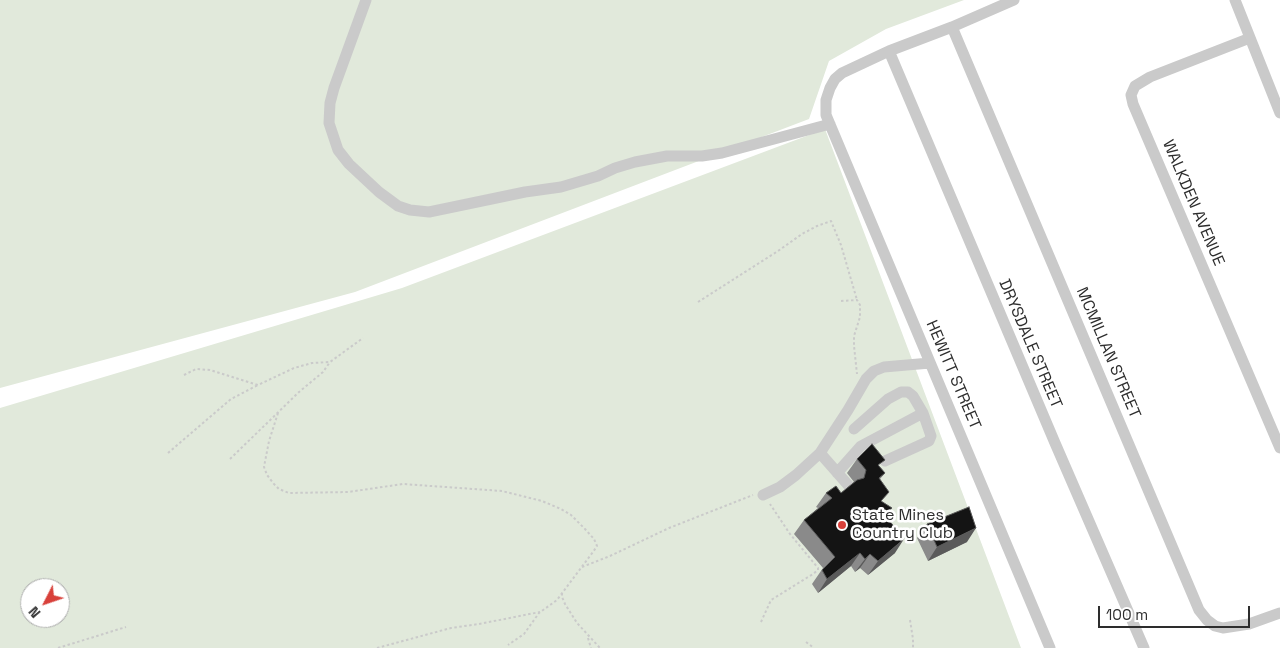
<!DOCTYPE html>
<style>
body{margin:0}
#map{position:relative;width:1280px;height:648px;overflow:hidden;background:#fff;font-family:"Space Grotesk",sans-serif}
canvas{display:block}
.north{position:absolute;left:20px;top:578px;width:50px;height:50px;box-sizing:border-box;background:#fff;border:1px solid #ababab;border-radius:50%;rotate:229deg;font-size:14px;font-weight:700;line-height:20px;text-align:center;color:#2d2d2d}
.north::after{content:'';display:block;margin:auto;width:18px;height:22px;background:#d8403a;clip-path:polygon(50% 0,100% 100%,50% 72%,0 100%)}
.scale{position:absolute;left:1098px;top:606px;width:152px;height:22px;box-sizing:border-box;border:2px solid #2d2d2d;border-top:0;padding-left:6px;font-size:15px;line-height:18px;white-space:nowrap;color:#2d2d2d;-webkit-text-stroke:4px #fff;paint-order:stroke}
</style>
<div id="map">
<canvas width="1280" height="648"></canvas>
<div class="north">N</div>
<div class="scale">100 m</div>
</div>
<script>
const ctx = document.querySelector('canvas').getContext('2d');
ctx.lineJoin = 'round';
function paint(path, color) { ctx.fillStyle = color; ctx.fill(path, 'evenodd'); }
const poly = rows => new Path2D(rows.map(r => 'M' + r).join(''));
function strokePath(path, color, width, dash) { ctx.strokeStyle = color; ctx.lineWidth = width; ctx.lineCap = dash ? 'butt' : 'round'; ctx.setLineDash(dash || []); ctx.stroke(path); }
function label(font, color, halo, rows, align = 'center') {
  ctx.font = font + ' "Space Grotesk",sans-serif'; ctx.lineWidth = 5; ctx.setLineDash([]); ctx.textBaseline = 'middle'; ctx.strokeStyle = halo; ctx.fillStyle = color; for (const [text, x, y, turn = 0] of rows) {
    ctx.save(); ctx.translate(x, y); ctx.rotate((+turn || 0) * Math.PI / 180); ctx.textAlign = isNaN(turn) ? turn : align; if (halo) ctx.strokeText(text, 0, 0); ctx.fillText(text, 0, 0); ctx.restore();
  }
}
paint(poly([
 [0,0,964,0,886,29,829,61,809,119,355,292,0,388],
 [825,129,1021,648,0,648,0,408,402,288],
 [30,588,60,588,60,618,30,618]
]), '#e1e9db');
strokePath(poly([
 [841,301,857,300,860,305,860,317,854,336,854,346,857,374],
 [698,302,778,251,802,234,817,226,831,221,841,245,857,300],
 [184,375,196,369,210,370,258,385,294,368,312,363,330,362,363,338],
 [278,413,269,441,264,467,267,475,273,483,279,489,289,493,348,492,403,484,502,491,542,501,561,509,571,515,585,529,594,539,597,546,593,552,557,600,539,613,524,634,508,645],
 [168,453,231,399,258,385],
 [230,459,299,392,323,372,330,362],
 [582,567,610,556,669,528,753,495],
 [562,593,562,597,565,604,577,623,600,648],
 [910,620,913,639,913,648],
 [761,622,771,600,813,574,818,570,818,568,790,534,770,504],
 [588,638,591,648],
 [806,642,814,648],
 [58,648,126,627],
 [377,648,451,628,479,624,540,612]
]), '#cacaca', 2, [2.5, 2.5]);
strokePath(poly([
 [366,0,334,88,330,103,329,123,338,150,349,164,379,192,398,206,410,210,429,212,525,192,561,187,598,176,615,168,635,162,667,156,702,156,722,153,830,124],
 [1014,0,952,27,889,51,842,73,835,79,830,88,826,100,826,115,1050,648],
 [1235,0,1280,113],
 [952,27,1199,610,1207,620,1215,626,1223,628,1249,624,1280,613],
 [1250,38,1150,77,1135,86,1131,95,1133,104,1280,448],
 [889,51,1055,443,1144,648],
 [854,429,888,399,901,392,908,392,913,396,923,413,931,436,929,441,885,461],
 [820,453,849,486],
 [837,473,861,446,923,413],
 [763,495,780,487,796,475,820,453,848,410,866,379,874,371,884,367,930,363]
]), '#cacaca', 11);
paint(poly([
 [857,459,880,467,885,473,880,479,882,502,892,508,886,516,895,553,868,575,860,568,855,572,851,566,818,593,812,584,823,568,794,534,804,520,818,508,816,507,826,493,841,493,854,482,847,473],
 [927,524,967,542,928,561,917,538]
]), '#8a8a8a');
paint(poly([
 [892,508,882,522,884,514],
 [976,528,967,542,928,561,937,547],
 [904,539,895,553,868,575,878,561],
 [860,553,851,566,818,593,827,579],
 [870,554,860,568,855,572,865,559]
]), '#5a5a5a');
const building = poly([
 [872,444,885,460,878,465,885,473,879,478,889,492,881,501,892,508,884,514,904,539,878,561,870,554,865,559,860,553,827,579,822,570,835,557,804,520,832,498,826,493,836,486,841,493,857,480,864,478,866,470,857,459,872,444],
 [969,507,976,528,937,547,927,524,969,507]
]);
paint(building, '#141414');
strokePath(building, '#5a5a5a', 1);
for (const [x, y, r, color] of [
 [842,525,5,"#d8403a"]
]) { const dot = new Path2D(); dot.arc(x, y, r, 0, 2 * Math.PI); ctx.fillStyle = color; ctx.fill(dot); strokePath(dot, '#fff', 2); }
label('16px', '#2d2d2d', '#fff', [
 ["WALKDEN AVENUE",1193,203,67],
 ["DRYSDALE STREET",1030,344,67],
 ["MCMILLAN STREET",1108,353,67],
 ["HEWITT STREET",953,375,67]
]);
label('16px', '#2d2d2d', '#fff', [
 ["State Mines",852,516],
 ["Country Club",852,534]
], 'left');
</script>
